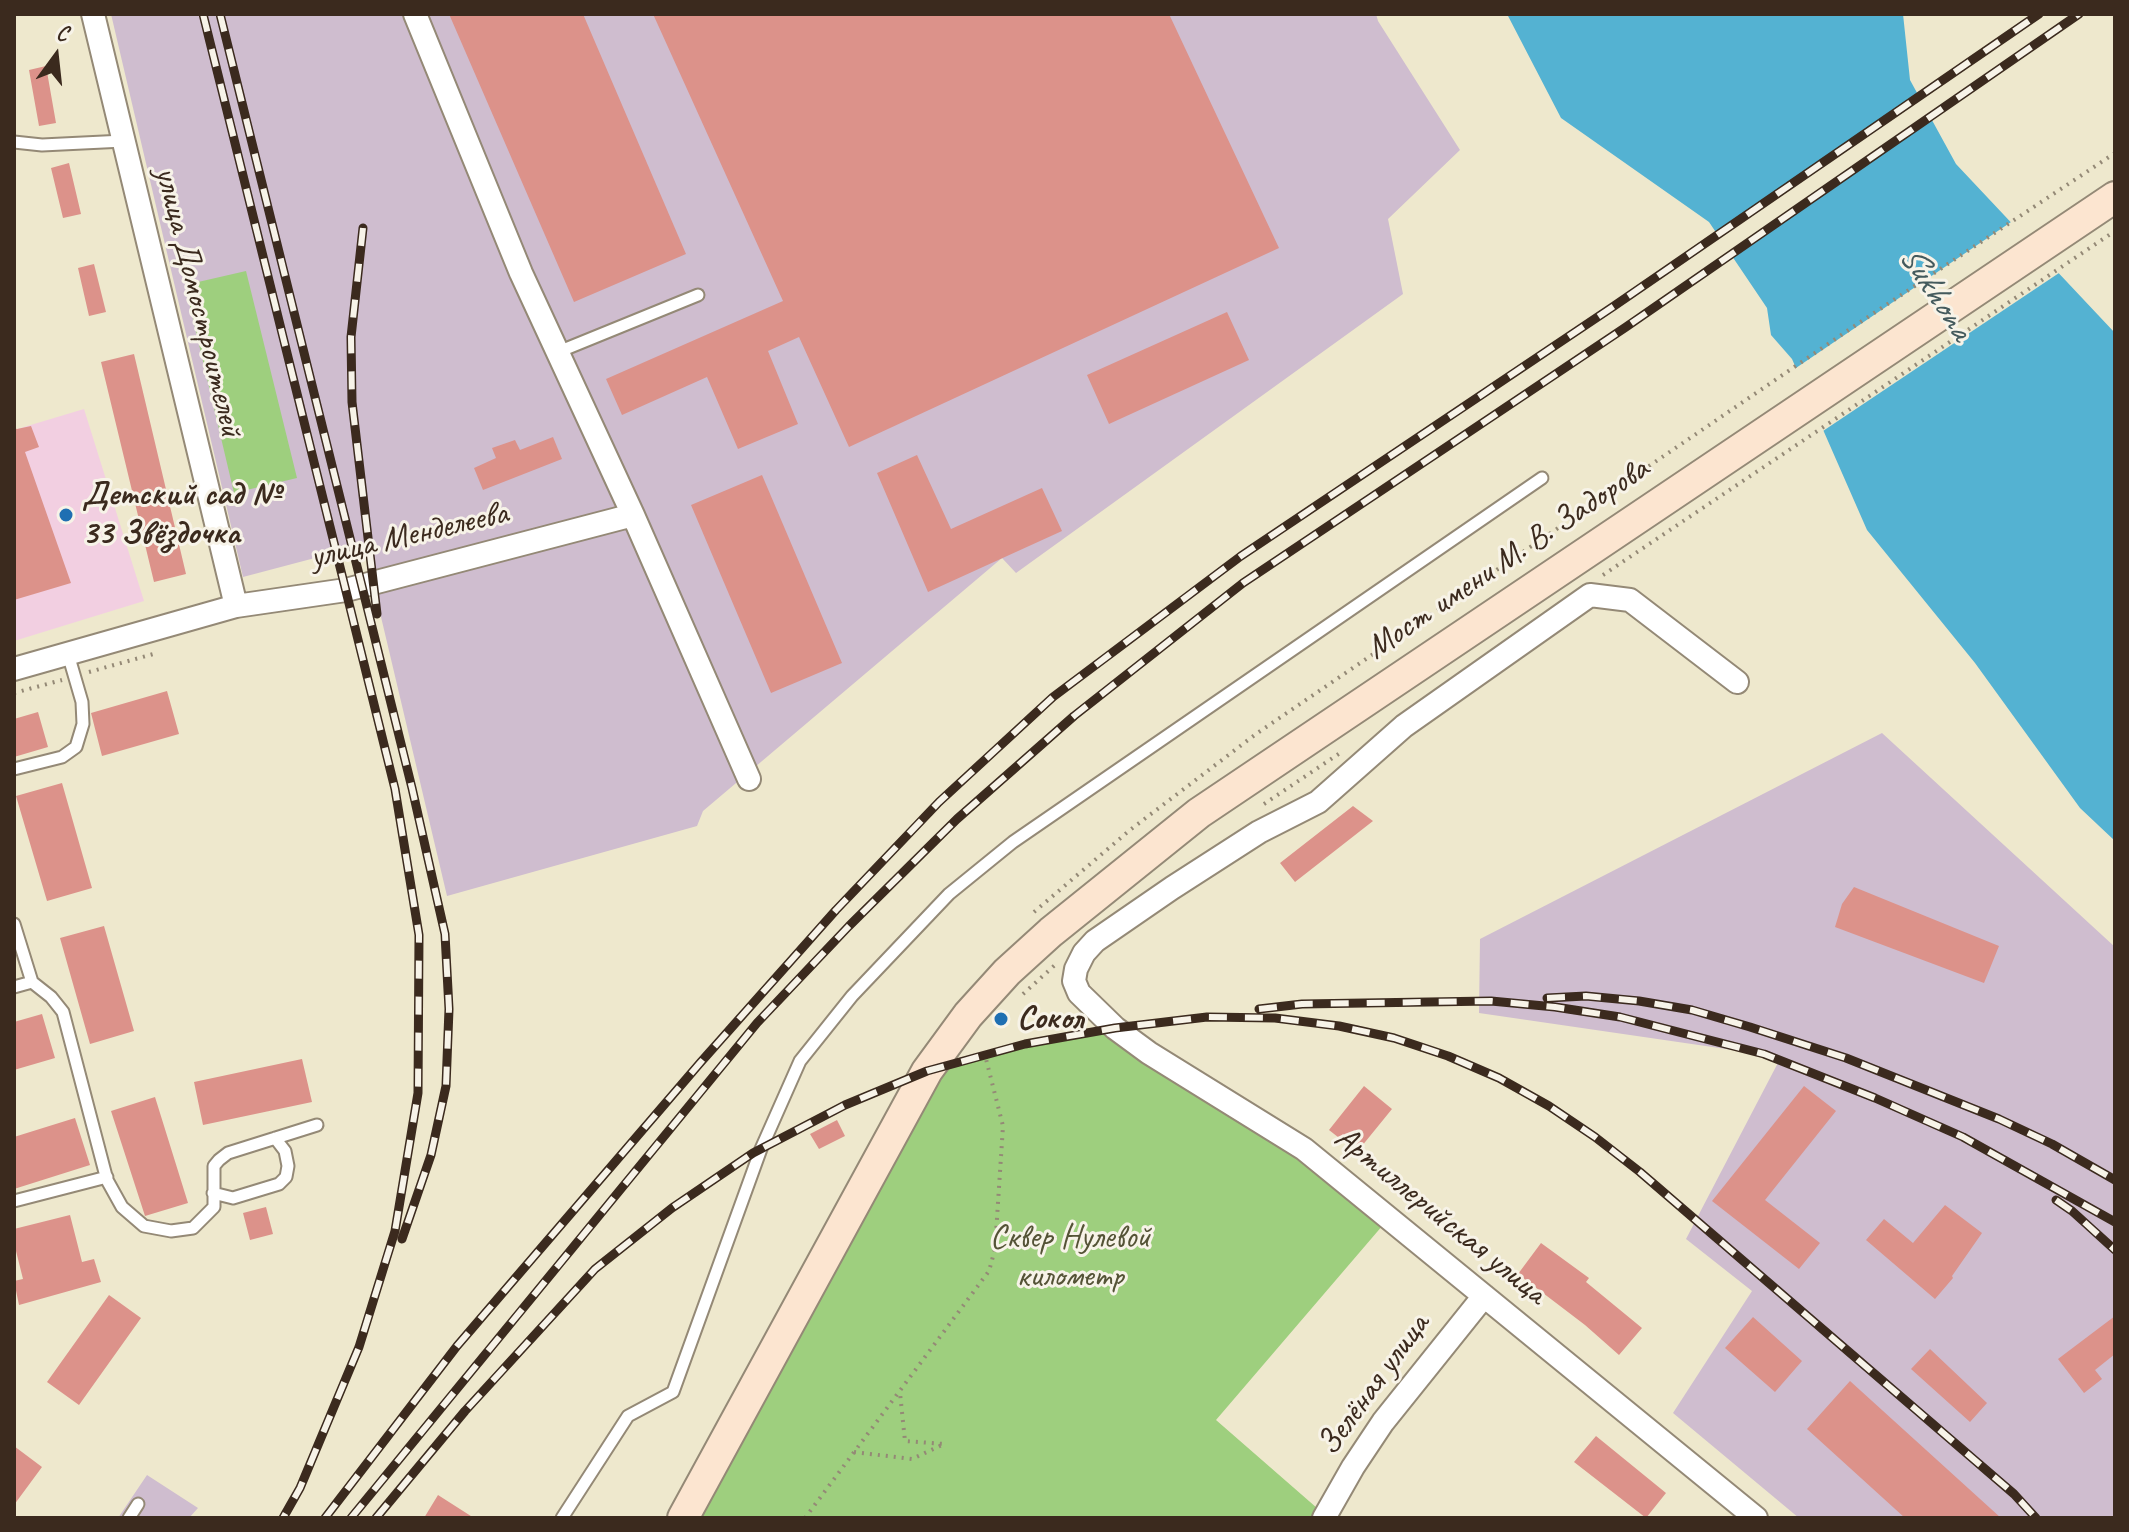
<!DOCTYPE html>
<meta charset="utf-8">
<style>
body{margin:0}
#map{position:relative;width:2129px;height:1532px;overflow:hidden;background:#eee8cd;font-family:Caveat,sans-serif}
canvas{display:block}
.frame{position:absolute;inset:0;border:16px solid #3b2a1e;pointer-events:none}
.north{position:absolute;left:16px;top:16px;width:80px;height:80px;-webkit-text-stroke:6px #f7f3e8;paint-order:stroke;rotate:15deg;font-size:22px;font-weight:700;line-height:32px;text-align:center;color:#3b2a1e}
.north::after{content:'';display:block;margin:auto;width:28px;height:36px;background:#3b2a1e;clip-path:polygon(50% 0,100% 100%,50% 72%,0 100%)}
</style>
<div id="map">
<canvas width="2129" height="1532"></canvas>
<div class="frame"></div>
<div class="north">С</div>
</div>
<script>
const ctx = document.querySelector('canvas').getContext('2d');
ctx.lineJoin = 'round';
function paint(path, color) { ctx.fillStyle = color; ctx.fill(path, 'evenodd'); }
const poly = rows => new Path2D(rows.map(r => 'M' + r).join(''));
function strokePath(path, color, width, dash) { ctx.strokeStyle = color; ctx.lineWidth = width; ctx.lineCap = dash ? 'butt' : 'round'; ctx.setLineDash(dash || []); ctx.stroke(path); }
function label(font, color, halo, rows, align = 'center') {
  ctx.font = font + ' Caveat,sans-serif'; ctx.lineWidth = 6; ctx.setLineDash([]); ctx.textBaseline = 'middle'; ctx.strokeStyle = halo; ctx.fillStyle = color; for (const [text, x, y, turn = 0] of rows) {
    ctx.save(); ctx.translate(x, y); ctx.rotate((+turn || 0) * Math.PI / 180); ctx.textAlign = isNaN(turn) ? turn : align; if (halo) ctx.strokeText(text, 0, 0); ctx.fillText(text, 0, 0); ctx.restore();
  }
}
paint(poly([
 [84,409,144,601,14,641,14,430]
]), '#f2cfe1');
paint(poly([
 [111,14,1376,14,1378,21,1460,150,1388,219,1403,294,1016,573,1002,558,703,811,697,826,447,896,364,545,243,577],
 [1882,733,2115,947,2115,1518,1799,1518,1673,1413,1752,1291,1686,1239,1781,1057,1479,1013,1480,939],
 [147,1475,198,1508,189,1518,118,1518]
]), '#cfbdcf');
paint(poly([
 [246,271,297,478,234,493,185,285],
 [1115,1028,1389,1218,1216,1420,1325,1515,1324,1518,683,1518,927,1071,1025,1044]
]), '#9ecf7e');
paint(poly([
 [1507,14,1903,14,1910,80,1956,164,2115,333,2115,841,2080,808,1975,663,1867,530,1792,359,1771,335,1767,308,1709,222,1561,118]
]), '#54b2d2');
paint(poly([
 [1922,94,1933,114,1728,257,1714,237],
 [2014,220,2062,271,1820,433,1793,370]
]), '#eee8cd');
paint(poly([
 [449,14,583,14,686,254,574,302],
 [653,14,1169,14,1279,248,849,447,799,337,768,351,798,424,738,449,707,377,622,415,606,379,783,301],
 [46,66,56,123,39,126,29,70],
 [69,163,81,214,63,218,51,168],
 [94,264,106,312,89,316,78,268],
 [1227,312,1249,360,1109,424,1087,375],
 [134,354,186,574,154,582,101,362],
 [31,426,39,447,25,452,71,583,14,600,14,428,17,429],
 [553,437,562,459,483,490,474,468,496,458,492,448,515,440,520,450],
 [917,455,951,529,1042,488,1062,531,928,592,877,473],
 [762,475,842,663,771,693,691,505],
 [167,691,179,734,102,756,91,713],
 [38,712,48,747,14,757,14,719],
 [62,783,92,888,47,901,16,796],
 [1353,806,1373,821,1295,882,1280,863],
 [1854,887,1999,946,1984,983,1835,927,1842,904],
 [104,926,134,1031,90,1044,60,938],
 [42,1014,55,1058,14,1070,14,1022],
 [302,1059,312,1102,203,1125,194,1082],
 [1364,1086,1392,1109,1357,1152,1329,1130],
 [1804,1086,1836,1111,1765,1200,1820,1243,1799,1269,1712,1201],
 [155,1097,188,1203,145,1216,111,1111],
 [75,1118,90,1165,14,1189,14,1137],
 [837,1120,845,1136,819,1149,810,1134],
 [1945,1205,1982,1233,1952,1276,1953,1278,1935,1299,1866,1240,1884,1219,1913,1243],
 [266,1207,273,1234,250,1240,243,1213],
 [70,1215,82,1262,94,1259,101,1282,19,1305,14,1281,23,1279,14,1243,14,1229],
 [1541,1243,1589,1278,1586,1282,1642,1328,1619,1355,1585,1325,1518,1274],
 [109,1295,141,1318,79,1405,47,1382],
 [2115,1316,2115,1354,2095,1370,2102,1379,2084,1393,2058,1359],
 [1753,1317,1802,1361,1775,1392,1725,1348],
 [1930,1349,1987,1403,1970,1422,1911,1369],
 [1850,1381,2001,1518,1905,1518,1807,1429],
 [1596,1436,1666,1493,1646,1518,1574,1462],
 [14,1446,42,1467,14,1505],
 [438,1495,474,1518,424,1518]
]), '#dc928a');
const service = poly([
 [14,142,42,145,124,141],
 [558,352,698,295],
 [14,769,62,757,76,747,83,724,82,702,68,654],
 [14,924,32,982],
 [14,987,32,982,51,997,63,1012,107,1180,122,1207,144,1226,171,1231,193,1228,214,1207,214,1166,219,1160,228,1153,317,1125],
 [213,1193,233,1198,279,1184,286,1177,288,1166,285,1151,275,1138],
 [14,1201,107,1177],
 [129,1518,138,1504],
 [562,1518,628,1416,673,1392,761,1149,800,1061,852,996,949,894,1013,842,1542,478]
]);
const minor = poly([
 [93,14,236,606],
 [415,14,521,273,633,515,749,779],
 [14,669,236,606,346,590,633,515],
 [1737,682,1630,600,1590,595,1404,726,1318,802,1259,832,1172,888,1095,941,1084,953,1076,969,1074,981,1079,993,1115,1028,1149,1053,1304,1149,1756,1518],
 [1324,1518,1353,1467,1383,1422,1484,1296]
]);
const secondary = poly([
 [683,1518,927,1071,968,1015,1007,972,1051,932,1199,813,2115,197]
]);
strokePath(service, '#948976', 15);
strokePath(minor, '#948976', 26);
strokePath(secondary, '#948976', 34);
strokePath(poly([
 [1603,575,2115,231],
 [89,672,157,653],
 [14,693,62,680],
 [1264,804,1340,753],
 [1034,912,1130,830,1256,734,1850,329,2115,153],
 [1023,994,1055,965],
 [854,1452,912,1459,944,1444,905,1441,900,1393],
 [805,1518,989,1271,995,1249,1003,1126,985,1055]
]), '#948976', 4, [2, 6]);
strokePath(service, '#fff', 11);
strokePath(minor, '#fff', 22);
strokePath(secondary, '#fce5d0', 30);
const rail = poly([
 [203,14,395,789,419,935,418,1093,395,1231,359,1347,300,1488,283,1518],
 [220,14,412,788,445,934,449,1009,446,1086,431,1155,402,1239],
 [363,228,351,337,352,402,377,614],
 [1547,998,1586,996,1639,1001,1692,1010,1750,1027,1846,1058,1999,1119,2052,1144,2115,1180],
 [1259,1009,1302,1004,1491,1001,1555,1007,1620,1017,1764,1054,1875,1098,1963,1137,2115,1222],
 [2056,1200,2072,1211,2115,1250],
 [325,1518,457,1346,700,1063,836,910,939,802,1053,697,1241,556,1614,306,2039,14],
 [351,1518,757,1023,849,926,957,819,1074,716,1243,583,1626,327,2079,14],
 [376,1518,465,1411,595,1269,672,1208,753,1153,845,1105,927,1071,1025,1044,1115,1028,1207,1017,1275,1018,1339,1026,1394,1038,1448,1056,1499,1078,1549,1106,1595,1137,1640,1172,2014,1494,2036,1518]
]);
strokePath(rail, '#3b2a1e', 9);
strokePath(rail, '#f7f3e8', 6, [18]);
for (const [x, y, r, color] of [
 [66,515,8,"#1f6fb2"],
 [1001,1019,8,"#1f6fb2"]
]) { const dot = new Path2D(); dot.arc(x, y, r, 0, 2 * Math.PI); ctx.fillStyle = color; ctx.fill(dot); strokePath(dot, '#f7f3e8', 3); }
label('34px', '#3b2a1e', '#f7f3e8', [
 ["улица Домостроителей",198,302,76],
 ["улица Менделеева",409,536,-13],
 ["Мост имени М. В. Задорова",1508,559,-34],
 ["Артиллерийская улица",1440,1216,39],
 ["Зелёная улица",1374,1385,-54]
]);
label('bold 34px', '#3b2a1e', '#f7f3e8', [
 ["Детский сад №",82,495],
 ["33 Звёздочка",82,534],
 ["Сокол",1017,1019]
], 'left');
label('34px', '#545336', '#f7f3e8', [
 ["Сквер Нулевой",1070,1238],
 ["километр",1070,1277]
]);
label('italic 36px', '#445a5d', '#f7f3e8', [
 ["Sukhona",1935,293,57]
]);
</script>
